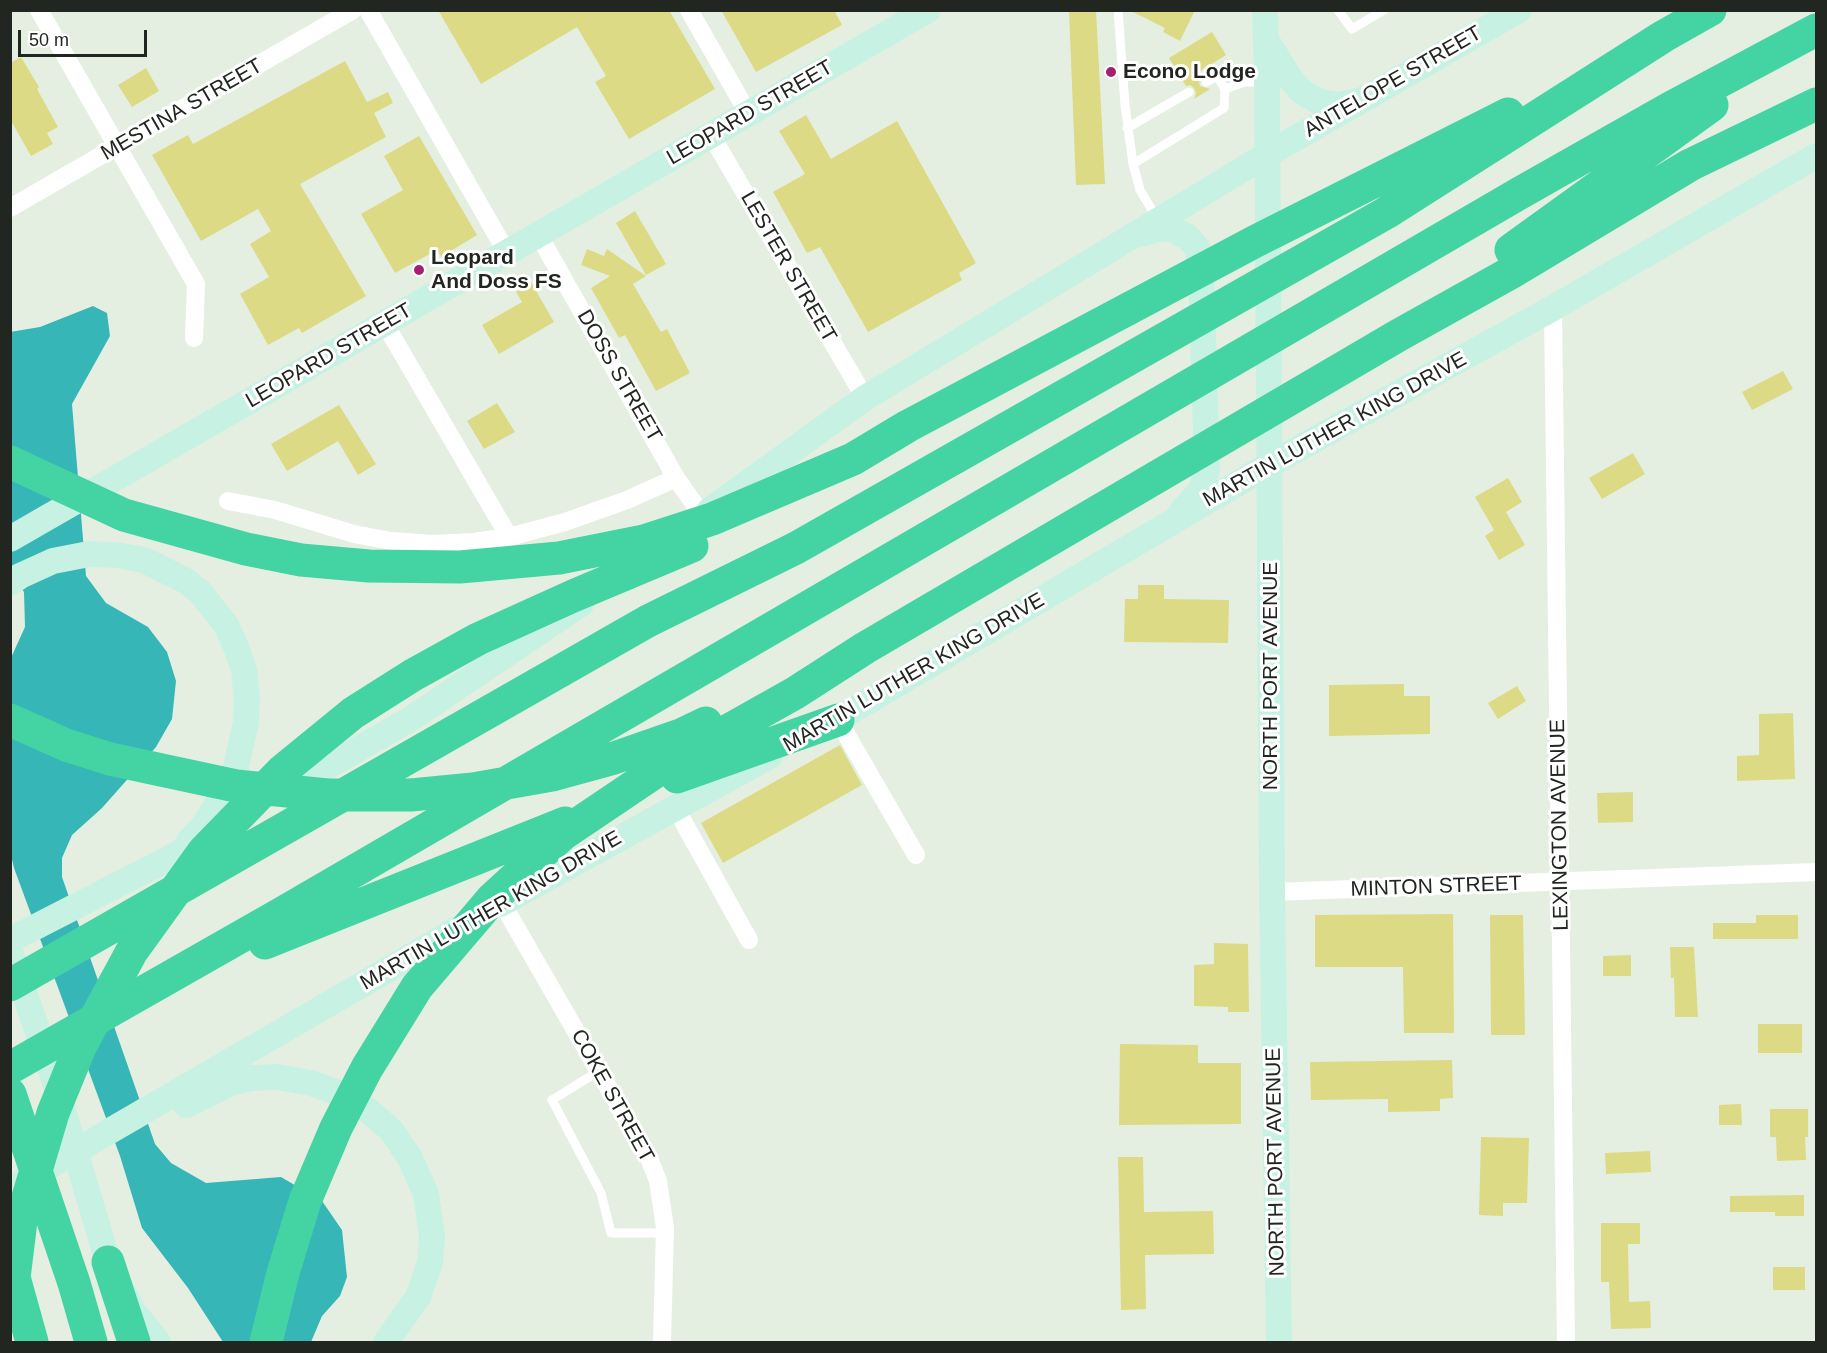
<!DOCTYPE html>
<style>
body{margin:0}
#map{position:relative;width:1827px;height:1353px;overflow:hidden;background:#e5efe1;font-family:Arial,sans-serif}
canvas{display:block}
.frame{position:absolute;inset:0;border:12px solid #222621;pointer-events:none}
.scale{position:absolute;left:18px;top:30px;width:129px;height:27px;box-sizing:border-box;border:3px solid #222621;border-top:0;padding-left:8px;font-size:18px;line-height:21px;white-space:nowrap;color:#222621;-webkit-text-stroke:4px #fff;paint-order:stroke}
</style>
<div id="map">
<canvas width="1827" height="1353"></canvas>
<div class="frame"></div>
<div class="scale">50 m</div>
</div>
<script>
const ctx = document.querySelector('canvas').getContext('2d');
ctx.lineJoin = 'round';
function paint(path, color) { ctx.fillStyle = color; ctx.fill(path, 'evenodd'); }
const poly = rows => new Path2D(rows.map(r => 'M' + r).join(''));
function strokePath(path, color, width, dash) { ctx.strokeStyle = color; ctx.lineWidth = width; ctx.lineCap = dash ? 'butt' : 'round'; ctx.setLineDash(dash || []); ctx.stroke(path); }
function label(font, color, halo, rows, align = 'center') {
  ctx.font = font + ' Arial,sans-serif'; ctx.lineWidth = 6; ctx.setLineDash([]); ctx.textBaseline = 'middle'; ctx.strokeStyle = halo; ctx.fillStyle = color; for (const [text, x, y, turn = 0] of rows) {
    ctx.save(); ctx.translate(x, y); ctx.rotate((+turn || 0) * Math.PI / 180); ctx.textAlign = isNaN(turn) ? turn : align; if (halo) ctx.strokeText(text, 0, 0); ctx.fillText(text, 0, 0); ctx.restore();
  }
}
paint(poly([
 [93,306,107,313,110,336,72,404,86,576,106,603,148,627,167,652,176,681,172,719,156,747,102,808,72,835,62,858,62,877,155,1144,171,1163,206,1183,281,1177,322,1201,342,1230,347,1277,340,1296,322,1316,311,1342,223,1342,188,1288,142,1228,120,1156,14,868,10,851,10,660,25,627,24,592,10,573,10,332,40,327]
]), '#36b6b7');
paint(poly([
 [438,10,669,10,715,89,629,139,595,82,606,76,577,27,481,84],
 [721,10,834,10,842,25,756,72],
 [1069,10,1096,10,1105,184,1076,185],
 [1129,10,1195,10,1180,41,1163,32,1165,28],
 [1212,32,1226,55,1200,71,1203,76,1199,81,1200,86,1210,89,1194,99,1196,93,1194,88,1190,85,1186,86,1169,58],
 [21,57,39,87,37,89,58,127,47,133,53,144,31,156,10,119,10,63],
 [345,61,367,102,388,92,393,103,374,113,386,137,300,184,366,296,302,333,299,328,268,345,240,294,269,277,250,244,271,231,258,209,201,241,152,155,188,135,193,144],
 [146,68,159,91,132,107,118,85],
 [806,115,831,159,897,121,976,263,959,273,962,280,868,332,820,247,807,253,773,192,805,174,779,131],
 [419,136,477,235,441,257,437,250,395,273,361,214,403,190,384,156],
 [635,211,666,264,646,275,616,223],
 [587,249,604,256,607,249,646,276,633,284,661,332,667,329,690,373,656,391,625,335,619,338,591,288,610,276,581,265],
 [531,282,554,322,499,354,482,325,522,302,516,292],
 [1783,371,1793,389,1752,410,1742,392],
 [497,403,515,432,484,449,467,421],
 [339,405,376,464,358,475,338,441,287,471,271,444],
 [1633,453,1645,474,1602,499,1589,478],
 [1508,478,1522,502,1506,512,1525,545,1499,560,1485,536,1494,530,1475,497],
 [1138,585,1164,585,1164,599,1229,600,1228,643,1124,642,1125,599,1138,599],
 [1404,684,1404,696,1430,696,1430,734,1329,736,1329,685],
 [1517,686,1526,701,1498,719,1488,703],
 [1793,713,1795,779,1737,781,1737,756,1759,755,1759,714],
 [840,745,862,785,723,863,701,823],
 [1633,792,1633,822,1598,823,1597,793],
 [1453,914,1454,1033,1404,1033,1403,967,1315,967,1315,915],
 [1490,915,1523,915,1525,1035,1491,1035],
 [1756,915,1798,915,1798,939,1713,939,1713,923,1756,923],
 [1214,943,1248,944,1249,1012,1228,1012,1228,1007,1194,1006,1194,965,1214,964],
 [1670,947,1694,947,1698,1017,1675,1017,1674,978,1671,978],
 [1631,955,1631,976,1603,976,1603,956],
 [1758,1024,1802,1024,1802,1053,1758,1053],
 [1120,1044,1198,1045,1198,1063,1241,1063,1241,1124,1119,1125],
 [1452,1060,1453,1098,1440,1099,1440,1111,1388,1112,1388,1099,1311,1100,1310,1062],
 [1741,1104,1742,1125,1719,1125,1719,1105],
 [1770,1109,1808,1109,1808,1137,1805,1137,1806,1160,1777,1161,1776,1137,1770,1137],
 [1481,1137,1529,1138,1527,1203,1503,1203,1503,1216,1479,1215],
 [1650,1151,1651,1172,1606,1174,1605,1153],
 [1118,1157,1143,1157,1144,1212,1213,1211,1214,1254,1145,1255,1146,1309,1121,1310],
 [1804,1195,1804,1216,1775,1216,1775,1212,1730,1212,1730,1196],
 [1601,1223,1640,1223,1640,1244,1628,1244,1629,1302,1650,1301,1651,1328,1611,1329,1609,1282,1601,1282],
 [1773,1267,1805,1267,1805,1290,1773,1290]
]), '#dcda84');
strokePath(poly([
 [1118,10,1125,105,1133,164,1140,190,1158,220],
 [1338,10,1352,29,1384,10],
 [1206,82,1217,76,1225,89],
 [1127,128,1189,92],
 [1133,164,1224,108,1225,89,1244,82,1265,82],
 [599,1071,552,1100,601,1193,611,1233,665,1233]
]), '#fff', 9);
strokePath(poly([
 [39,10,196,284,194,338],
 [368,10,507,253],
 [689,10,748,113],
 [711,135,865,398],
 [10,208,353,10],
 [538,234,676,478,702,515],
 [1553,308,1566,1342],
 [385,324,509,537],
 [228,501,275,510,354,534,391,541,433,544,474,542,509,537,565,522,627,500,676,478],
 [838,720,916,855],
 [675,807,749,940],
 [1272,892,1816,872],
 [502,903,649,1158,658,1181,665,1228,662,1342]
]), '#fff', 18);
strokePath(poly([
 [1265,10,1267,82,1272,892,1279,1342],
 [1267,41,1289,77,1299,89,1307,95,1321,102,1339,105,1356,101],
 [1144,233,1161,228,1172,229,1188,237,1198,249,1201,269,1207,470,1201,490,1182,511],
 [710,510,865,398,1268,154,1519,10],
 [10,539,928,10],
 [10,583,20,576,53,561,89,554,116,555,144,560,186,581,200,592,226,625,236,647,244,670,247,698,246,722,236,767,228,787,203,826,189,841],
 [821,729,1269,465,1553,308,1816,156],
 [280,794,412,718,581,604],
 [500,904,770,756],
 [10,940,168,859,215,832],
 [10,951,52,1073,108,1262,133,1311,158,1342],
 [186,1105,231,1083,251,1078,277,1077,311,1083,347,1096,370,1112,391,1130,410,1158,426,1194,432,1236,430,1262,418,1297,386,1342],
 [10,1189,463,926]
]), '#c7f2e3', 26);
strokePath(poly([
 [1511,250,1712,105],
 [10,462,124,515,246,549,301,560,369,566,460,567,559,558,644,541,712,519,853,459,908,426,1256,241,1508,114],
 [10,720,66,745,110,759,236,786,328,795,411,795,473,789,552,775,614,758,683,734,706,723],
 [677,777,838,720],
 [265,943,565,823],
 [10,985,648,621,796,548,1386,213,1664,36,1710,10],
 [10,1068,284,912,1520,193,1670,108,1816,30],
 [10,1094,74,1283,91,1342],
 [108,1262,134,1342],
 [15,1281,32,1342],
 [10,1310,21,1221,53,1113,80,1047,132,951,204,851,282,771,353,713,413,675,478,639,573,596,692,546],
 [266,1342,283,1273,305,1201,336,1128,367,1068,417,987,492,899,563,834,658,770,795,693,865,648,1399,335,1512,272,1690,165,1816,104]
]), '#44d4a3', 33);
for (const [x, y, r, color] of [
 [1111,72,6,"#a42170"],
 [419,270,6,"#a42170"]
]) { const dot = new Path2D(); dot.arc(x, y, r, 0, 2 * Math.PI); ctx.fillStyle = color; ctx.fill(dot); strokePath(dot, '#fff', 2); }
label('bold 21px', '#222621', '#fff', [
 ["Econo Lodge",1123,72],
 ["Leopard",431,258],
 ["And Doss FS",431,282]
], 'left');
label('21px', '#222621', '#fff', [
 ["ANTELOPE STREET",1393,82,-30],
 ["MESTINA STREET",182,110,-30],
 ["LEOPARD STREET",750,113,-30],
 ["LESTER STREET",788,267,60],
 ["LEOPARD STREET",329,356,-30],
 ["DOSS STREET",619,376,60],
 ["MARTIN LUTHER KING DRIVE",1335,430,-29],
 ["MARTIN LUTHER KING DRIVE",914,673,-30],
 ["NORTH PORT AVENUE",1271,676,-90],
 ["LEXINGTON AVENUE",1560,825,-91],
 ["MINTON STREET",1436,887,-2],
 ["MARTIN LUTHER KING DRIVE",491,911,-30],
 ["COKE STREET",612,1096,61],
 ["NORTH PORT AVENUE",1276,1162,-91]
]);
</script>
